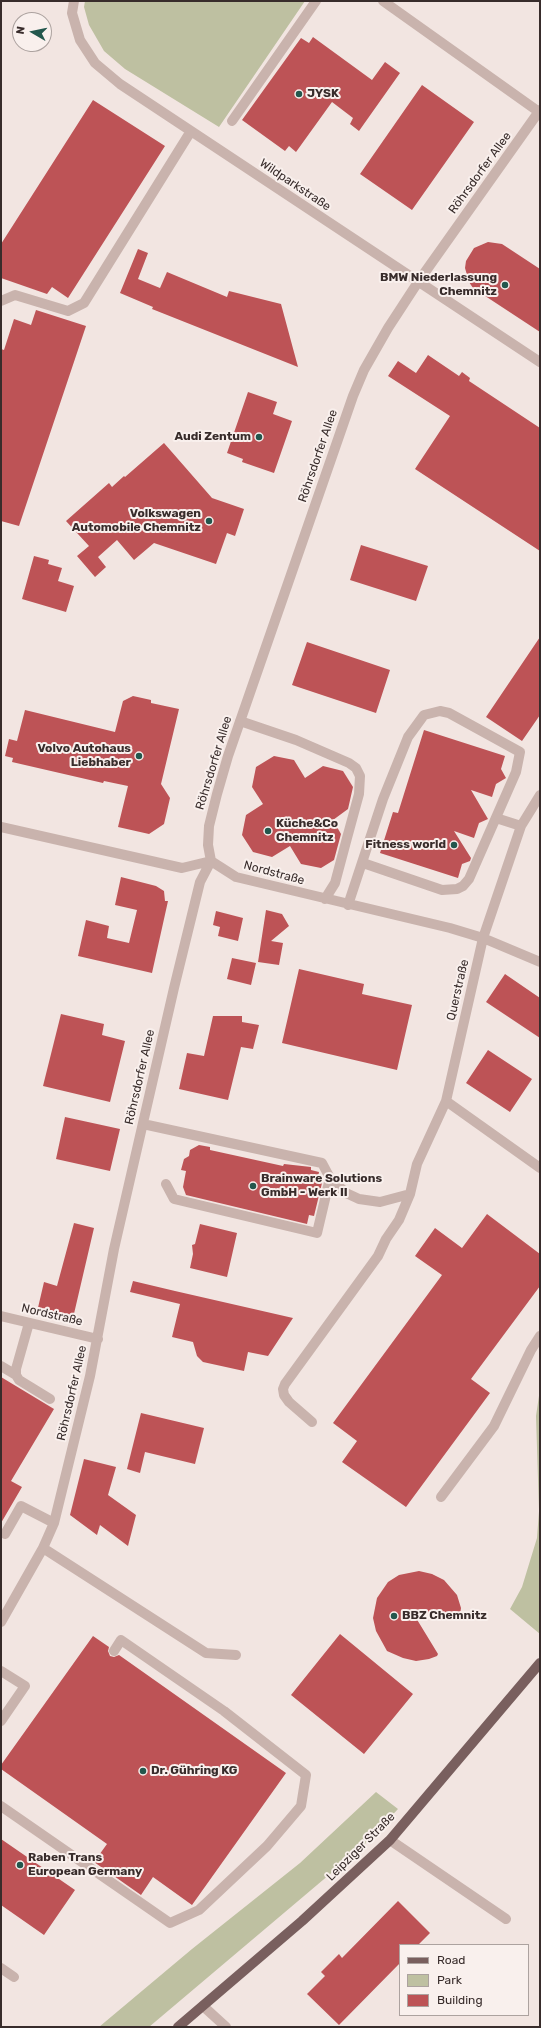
<!DOCTYPE html>
<meta charset="utf-8">
<style>
body{margin:0}
#map{position:relative;width:541px;height:2028px;overflow:hidden;background:#f2e5e1;font-family:Rubik,sans-serif}
canvas{display:block}
.frame{position:absolute;inset:0;border:2px solid #382c2b;pointer-events:none}
.legend{position:absolute;left:399px;top:1944px;width:130px;height:72px;box-sizing:border-box;background:#f9f0ed;border:1px solid #aca29f;margin:0;padding:5px 7px;list-style:none;font-size:12px;color:#382c2b}
.legend li{display:flex;align-items:center;gap:8px;height:20px}
.legend b{width:20px;border:1px solid #aca29f}
.north{position:absolute;left:12px;top:12px;width:40px;height:40px;box-sizing:border-box;background:#f9f0ed;border:1px solid #aca29f;border-radius:50%;rotate:279deg;font-size:11px;font-weight:700;line-height:16px;text-align:center;color:#382c2b}
.north::after{content:'';display:block;margin:auto;width:14px;height:18px;background:#23574d;clip-path:polygon(50% 0,100% 100%,50% 72%,0 100%)}
</style>
<div id="map">
<canvas width="541" height="2028"></canvas>
<div class="frame"></div>
<ul class="legend">
<li><b style="height:5px;background:#795f5e"></b>Road</li>
<li><b style="height:11px;background:#bec0a1"></b>Park</li>
<li><b style="height:11px;background:#bd5356"></b>Building</li>
</ul>
<div class="north">N</div>
</div>
<script>
const ctx = document.querySelector('canvas').getContext('2d');
ctx.lineJoin = 'round';
function paint(path, color) { ctx.fillStyle = color; ctx.fill(path, 'evenodd'); }
const poly = rows => new Path2D(rows.map(r => 'M' + r).join(''));
function strokePath(path, color, width, dash) { ctx.strokeStyle = color; ctx.lineWidth = width; ctx.lineCap = dash ? 'butt' : 'round'; ctx.setLineDash(dash || []); ctx.stroke(path); }
function label(font, color, halo, rows, align = 'center') {
  ctx.font = font + ' Rubik,sans-serif'; ctx.lineWidth = 4; ctx.setLineDash([]); ctx.textBaseline = 'middle'; ctx.strokeStyle = halo; ctx.fillStyle = color; for (const [text, x, y, turn = 0] of rows) {
    ctx.save(); ctx.translate(x, y); ctx.rotate((+turn || 0) * Math.PI / 180); ctx.textAlign = isNaN(turn) ? turn : align; if (halo) ctx.strokeText(text, 0, 0); ctx.fillText(text, 0, 0); ctx.restore();
  }
}
paint(poly([
 [85,1,305,1,219,127,125,69,104,51,89,25,84,7],
 [540,1389,540,1634,510,1609,522,1587,537,1538,539,1511,536,1416],
 [376,1792,398,1809,362,1847,149,2027,99,2027,192,1949,300,1863]
]), '#bec0a1');
paint(poly([
 [313,37,372,80,385,62,400,73,359,131,350,124,353,118,332,102,296,152,289,146,285,151,242,120,301,38,309,43],
 [422,85,474,122,412,210,360,174],
 [93,100,165,146,68,298,52,287,47,294,1,278,1,244],
 [488,242,502,244,540,269,540,332,473,288,469,282,465,268,466,261,474,248],
 [138,249,148,253,138,279,160,288,167,272,227,297,229,291,281,304,298,367,152,309,153,307,120,293],
 [36,310,86,326,19,526,1,521,1,349,4,350,14,319,31,325],
 [428,355,459,376,462,372,470,378,469,381,540,428,540,551,415,469,450,416,388,376,398,361,416,373],
 [248,392,277,402,273,414,292,421,274,473,242,462,243,459,227,453],
 [164,443,212,498,244,509,235,536,227,533,216,564,154,543,134,560,117,540,98,557,106,567,95,577,77,556,89,546,66,521,109,483,112,487,124,476,125,477],
 [361,545,428,566,416,601,350,580],
 [34,556,49,560,48,564,62,568,58,581,74,586,66,612,22,599],
 [540,637,540,715,522,741,486,717],
 [307,642,390,670,376,713,292,685],
 [133,696,151,700,151,703,179,709,161,784,170,798,164,824,149,834,118,827,128,786,104,781,103,783,12,762,13,758,5,756,9,739,17,741,25,710,115,732,123,701],
 [424,730,505,756,501,769,506,778,496,784,492,797,471,790,488,819,479,823,474,838,454,831,471,858,470,861,462,864,458,878,380,853,393,812,398,813],
 [274,756,294,760,305,778,323,766,343,771,353,787,348,809,333,820,341,834,334,860,321,868,301,864,290,846,272,857,253,852,242,835,246,815,263,804,252,787,256,767],
 [121,877,156,886,164,891,165,901,168,901,152,973,78,956,86,920,109,926,107,938,129,943,137,910,115,905],
 [266,910,282,914,289,926,271,941,283,943,279,965,258,962],
 [216,911,243,918,238,941,218,936,220,927,213,925],
 [232,958,256,963,251,985,227,979],
 [299,969,364,984,362,994,412,1005,397,1070,282,1043],
 [505,974,540,998,540,1038,486,1002],
 [61,1014,104,1024,102,1035,125,1041,110,1102,43,1086],
 [213,1016,242,1016,242,1022,259,1025,253,1049,241,1047,228,1100,179,1089,187,1053,204,1056],
 [488,1050,532,1079,510,1112,466,1083],
 [65,1117,120,1129,110,1171,56,1159],
 [199,1145,210,1147,210,1150,283,1166,284,1164,311,1167,311,1170,319,1172,317,1182,322,1183,314,1216,309,1215,307,1224,186,1195,183,1187,186,1171,181,1170,184,1159,189,1156,190,1150],
 [487,1214,540,1254,540,1286,471,1379,490,1393,406,1507,342,1462,357,1441,333,1423,442,1275,415,1256,435,1228,462,1248],
 [74,1223,94,1228,73,1318,51,1313,50,1316,37,1312,44,1282,57,1286],
 [200,1224,237,1233,227,1277,190,1268,193,1254,192,1245,195,1244],
 [133,1281,175,1291,293,1318,268,1356,248,1352,244,1371,203,1362,197,1356,193,1342,172,1337,180,1304,130,1292],
 [1,1377,54,1409,11,1481,22,1487,1,1523],
 [141,1413,204,1428,195,1464,145,1452,140,1473,127,1469],
 [84,1459,116,1467,108,1495,136,1515,128,1546,100,1525,97,1535,70,1515],
 [419,1571,432,1574,444,1580,457,1595,461,1608,460,1615,413,1613,438,1654,437,1656,429,1659,416,1661,403,1658,387,1651,376,1631,373,1618,377,1598,388,1582,399,1575],
 [340,1634,413,1694,364,1754,291,1695],
 [93,1636,109,1647,108,1651,110,1656,114,1657,119,1655,286,1773,192,1905,153,1877,141,1895,94,1862,107,1844,1,1769,1,1765],
 [1,1839,75,1890,44,1935,1,1905],
 [398,1901,430,1933,418,1945,400,1945,400,1963,339,2025,307,1994,325,1976,321,1972,339,1954,342,1958]
]), '#bd5356');
strokePath(poly([
 [74,1,72,13,80,40,95,63,120,84,540,362],
 [383,1,539,112],
 [232,121,316,1],
 [1,301,15,295,68,311,84,303,191,131],
 [240,721,296,740,349,763,356,768,360,776,359,794,347,838,335,883,325,899],
 [496,818,521,826],
 [1,827,182,868,211,861,236,877,450,928,483,938,540,962],
 [348,905,383,799,408,737,424,715,440,711,449,713,520,752,516,772,469,879,463,886,457,889,442,890,363,863],
 [446,1101,540,1168],
 [143,1124,322,1163,330,1178,346,1193,359,1199,380,1202,410,1194],
 [166,1184,174,1199,317,1233,330,1178],
 [1,1316,98,1339],
 [29,1323,16,1369,16,1375,19,1380,50,1399],
 [1,1366,16,1375],
 [312,1422,289,1402,284,1395,283,1389,285,1384,378,1256,386,1239,399,1220,410,1194,417,1164,446,1101,483,938,521,826,540,795],
 [441,1497,494,1426,531,1350,540,1336],
 [5,1534,21,1506,54,1523],
 [43,1548,206,1653,236,1655],
 [1,1622,43,1548,54,1523,90,1376,114,1249,174,988,200,882,211,861,208,845,209,826,217,794,228,756,353,396,364,370,388,328,418,282,540,110],
 [1,1671,25,1686,1,1721],
 [1,1806,170,1923,199,1910,267,1846,301,1806,306,1775,224,1711,121,1640,114,1651],
 [390,1840,506,1919],
 [1,1968,14,1977],
 [203,2006,226,2027]
]), '#c9b3ad', 10);
strokePath(poly([
 [178,2027,302,1921,390,1840,540,1663]
]), '#795f5e', 10);
for (const [x, y, r, color] of [
 [299,94,4,"#23574d"],
 [505,285,4,"#23574d"],
 [259,437,4,"#23574d"],
 [209,521,4,"#23574d"],
 [139,756,4,"#23574d"],
 [268,831,4,"#23574d"],
 [454,845,4,"#23574d"],
 [253,1186,4,"#23574d"],
 [394,1616,4,"#23574d"],
 [143,1771,4,"#23574d"],
 [20,1865,4,"#23574d"]
]) { const dot = new Path2D(); dot.arc(x, y, r, 0, 2 * Math.PI); ctx.fillStyle = color; ctx.fill(dot); strokePath(dot, '#f9f0ed', 1.5); }
label('bold 12px', '#382c2b', '#f9f0ed', [
 ["JYSK",307,94],
 ["BMW Niederlassung",497,278,"right"],
 ["Chemnitz",497,292,"right"],
 ["Audi Zentum",251,437,"right"],
 ["Volkswagen",201,514,"right"],
 ["Automobile Chemnitz",201,528,"right"],
 ["Volvo Autohaus",131,749,"right"],
 ["Liebhaber",131,763,"right"],
 ["Küche&Co",276,824],
 ["Chemnitz",276,838],
 ["Fitness world",446,845,"right"],
 ["Brainware Solutions",261,1179],
 ["GmbH - Werk II",261,1193],
 ["BBZ Chemnitz",402,1616],
 ["Dr. Gühring KG",151,1771],
 ["Raben Trans",28,1858],
 ["European Germany",28,1872]
], 'left');
label('12px', '#382c2b', '#f9f0ed', [
 ["Röhrsdorfer Allee",480,173,-54],
 ["Wildparkstraße",295,185,34],
 ["Röhrsdorfer Allee",318,456,-71],
 ["Röhrsdorfer Allee",214,763,-73],
 ["Nordstraße",274,873,15],
 ["Querstraße",458,990,-77],
 ["Röhrsdorfer Allee",140,1077,-77],
 ["Nordstraße",52,1315,13],
 ["Röhrsdorfer Allee",72,1393,-77],
 ["Leipziger Straße",361,1847,-45]
]);
</script>
